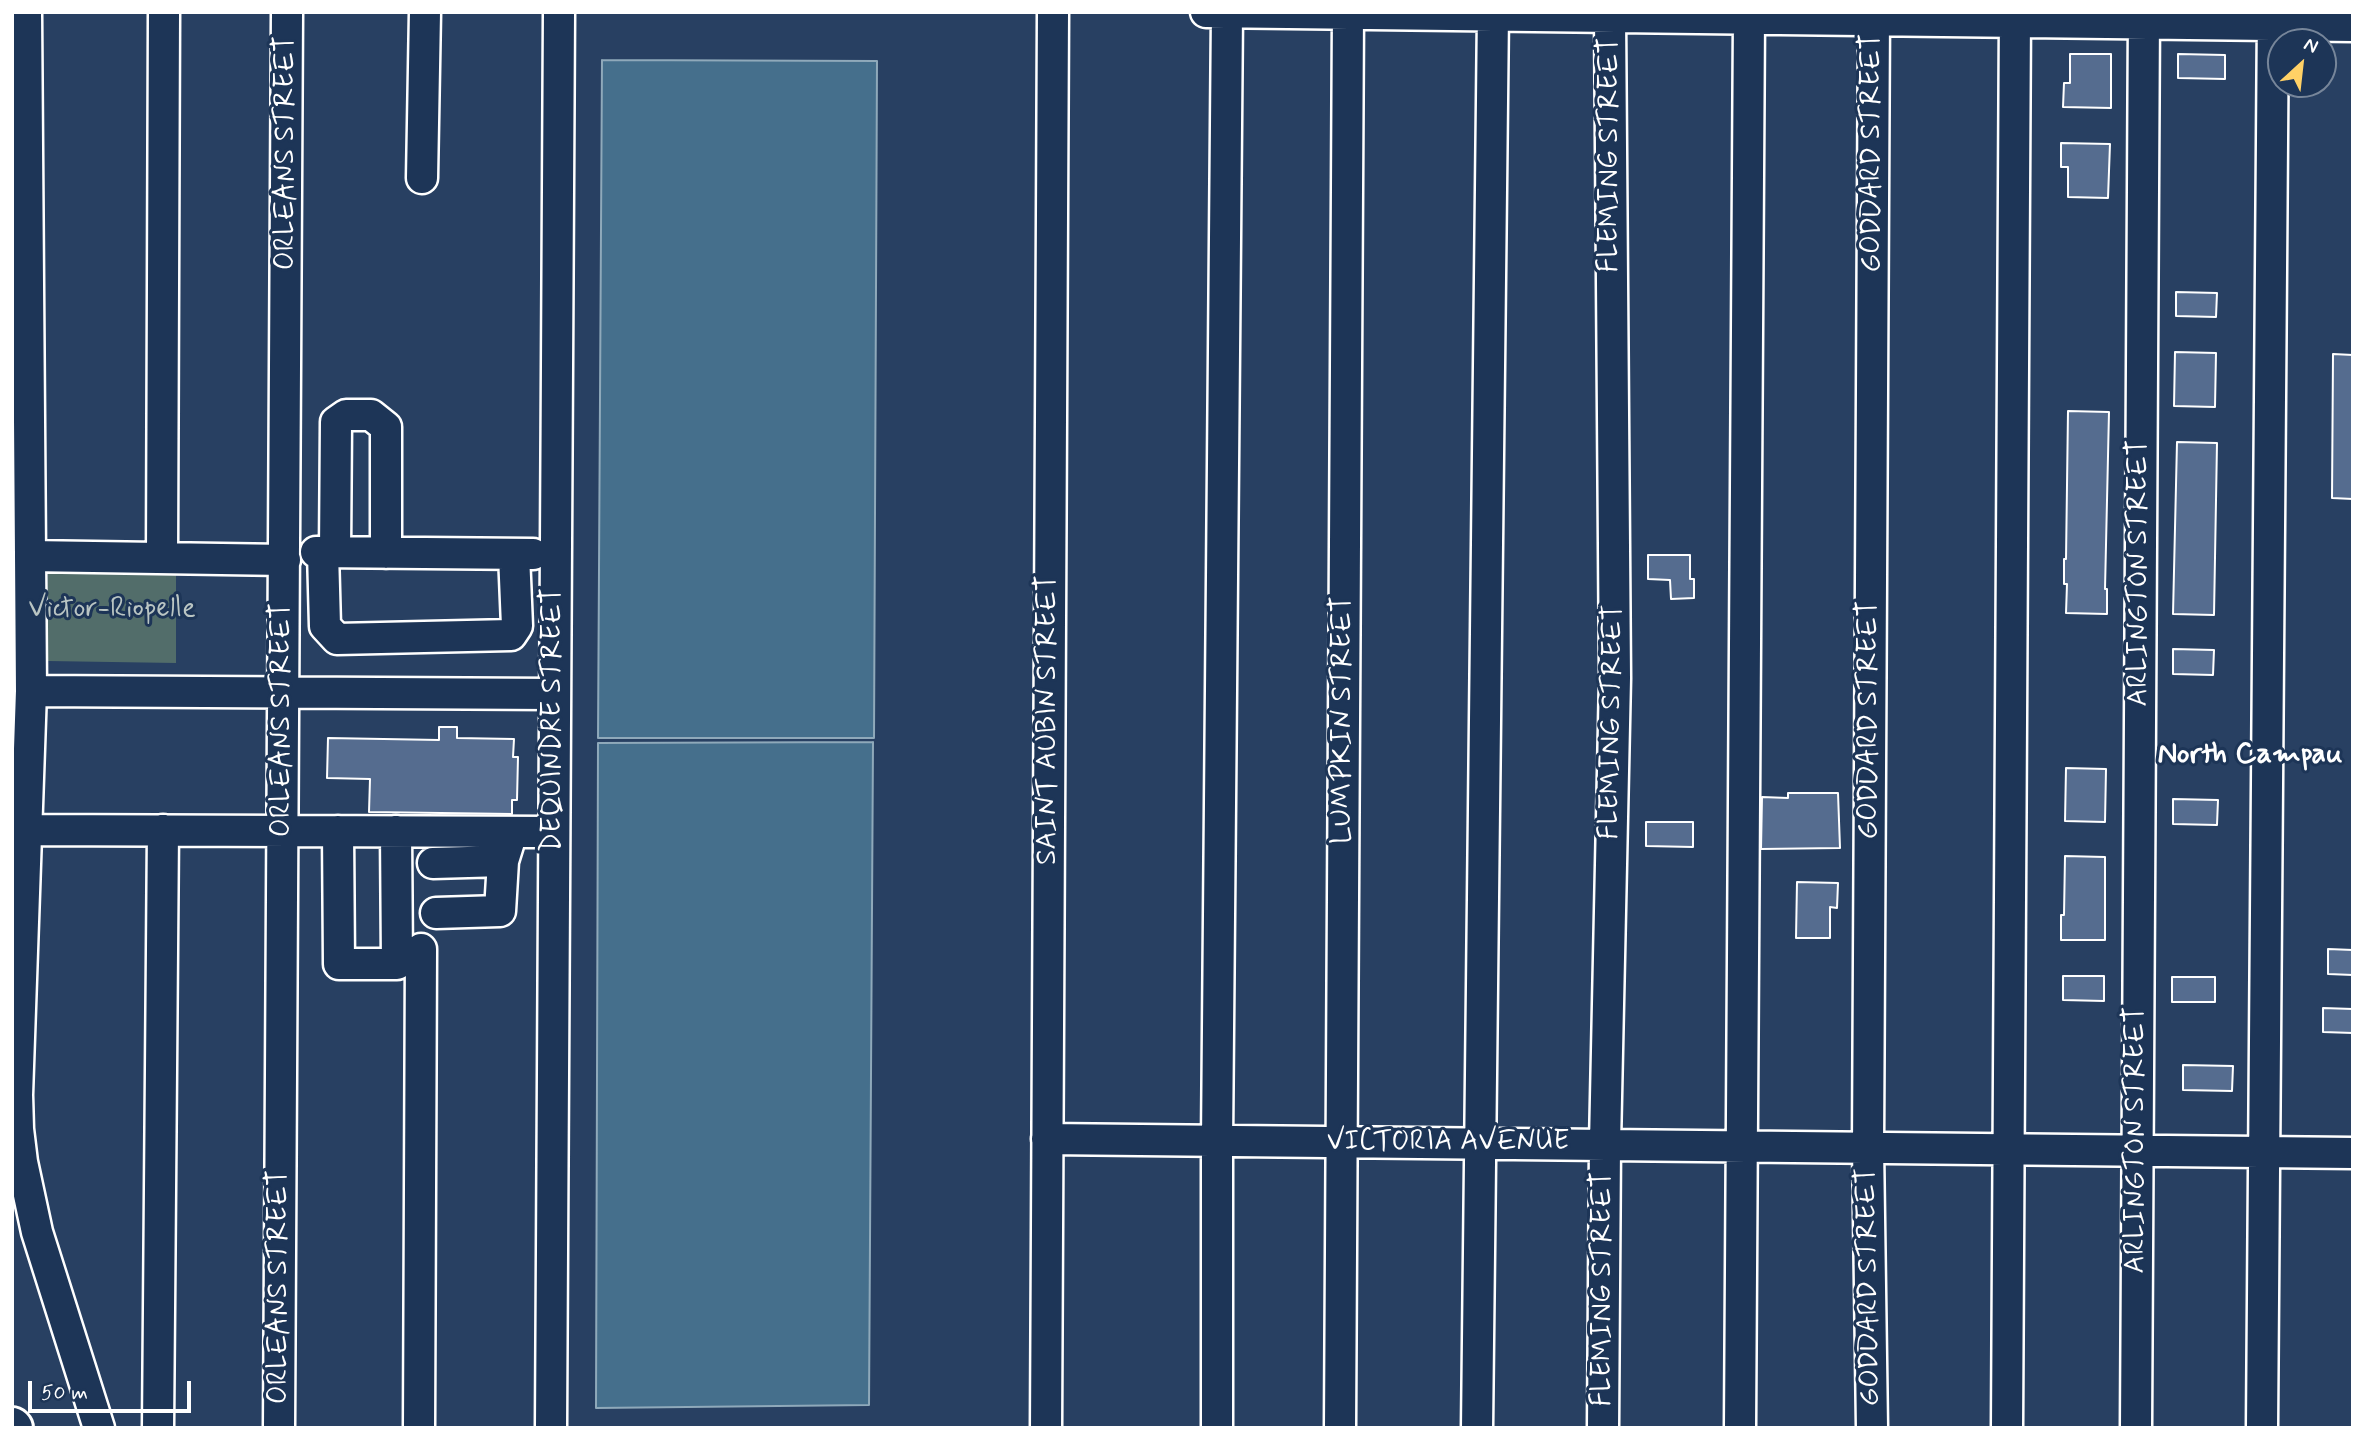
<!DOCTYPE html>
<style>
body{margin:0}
#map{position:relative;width:2365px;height:1440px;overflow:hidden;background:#284062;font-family:Mynerve,sans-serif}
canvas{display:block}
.frame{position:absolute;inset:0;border:14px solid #fff;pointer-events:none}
.north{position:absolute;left:2267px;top:28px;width:70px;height:70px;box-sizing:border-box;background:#1d3557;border:2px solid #77869a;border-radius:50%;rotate:27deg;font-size:19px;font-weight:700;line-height:28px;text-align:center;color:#fff}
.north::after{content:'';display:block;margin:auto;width:24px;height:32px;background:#ffd166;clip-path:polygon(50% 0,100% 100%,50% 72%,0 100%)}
.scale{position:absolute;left:28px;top:1381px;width:163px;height:32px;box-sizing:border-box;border:4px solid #fff;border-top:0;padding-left:9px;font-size:21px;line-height:24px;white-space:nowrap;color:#fff;-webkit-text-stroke:5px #1d3557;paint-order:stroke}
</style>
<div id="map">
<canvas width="2365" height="1440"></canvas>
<div class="frame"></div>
<div class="north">N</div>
<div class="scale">50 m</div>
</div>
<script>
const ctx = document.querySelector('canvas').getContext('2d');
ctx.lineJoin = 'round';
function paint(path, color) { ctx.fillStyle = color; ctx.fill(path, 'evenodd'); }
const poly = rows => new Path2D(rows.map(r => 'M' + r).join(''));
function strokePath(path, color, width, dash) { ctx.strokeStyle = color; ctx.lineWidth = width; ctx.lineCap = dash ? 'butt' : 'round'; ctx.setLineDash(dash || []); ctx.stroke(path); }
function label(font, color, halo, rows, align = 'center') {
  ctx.font = font + ' Mynerve,sans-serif'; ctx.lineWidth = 6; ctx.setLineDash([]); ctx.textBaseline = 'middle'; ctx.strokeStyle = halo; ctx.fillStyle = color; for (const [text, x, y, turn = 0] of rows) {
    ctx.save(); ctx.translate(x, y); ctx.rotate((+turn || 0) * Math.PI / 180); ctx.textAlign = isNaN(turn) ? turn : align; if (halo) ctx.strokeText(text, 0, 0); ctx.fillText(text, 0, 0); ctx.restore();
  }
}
paint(poly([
 [48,557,176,559,176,663,47,661]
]), '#526d6a');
const water = poly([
 [602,60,877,61,874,738,598,738,602,60],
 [873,742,869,1405,596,1408,598,743,873,742]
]);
paint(water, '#456f8c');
strokePath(water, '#8fa9ba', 2);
const building = poly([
 [2070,54,2111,54,2111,108,2063,107,2064,83,2070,83,2070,54],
 [2178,54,2225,55,2225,79,2178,78,2178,54],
 [2061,143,2110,144,2108,198,2068,197,2068,167,2061,167,2061,143],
 [2176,292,2217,293,2216,317,2176,316,2176,292],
 [2175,352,2216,353,2215,407,2174,406,2175,352],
 [2333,354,2353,355,2353,499,2332,498,2333,354],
 [2068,411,2109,412,2105,589,2107,589,2107,614,2066,613,2067,584,2064,584,2064,559,2066,559,2068,411],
 [2177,442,2217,443,2214,615,2173,614,2177,442],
 [1648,555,1690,555,1690,579,1694,579,1694,598,1671,599,1670,580,1648,579,1648,555],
 [2173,649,2214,650,2213,675,2173,674,2173,649],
 [439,727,457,727,457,738,514,739,513,757,518,757,517,800,512,800,512,814,369,812,370,779,327,778,328,738,439,740,439,727],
 [2066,768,2106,769,2105,822,2065,821,2066,768],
 [1788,793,1838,793,1840,848,1761,849,1762,797,1788,798,1788,793],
 [2173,799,2218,800,2217,825,2173,824,2173,799],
 [1646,822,1693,822,1693,847,1646,846,1646,822],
 [2065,856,2105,857,2105,940,2061,940,2061,915,2064,915,2065,856],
 [1797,882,1838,883,1837,908,1830,907,1830,938,1796,938,1797,882],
 [2328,949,2353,950,2353,975,2328,974,2328,949],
 [2063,976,2104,976,2104,1001,2063,1000,2063,976],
 [2172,977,2215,977,2215,1002,2172,1002,2172,977],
 [2323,1008,2353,1009,2353,1033,2323,1032,2323,1008],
 [2183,1065,2233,1066,2232,1091,2183,1090,2183,1065]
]);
paint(building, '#556c8f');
strokePath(building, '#fff', 2);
const minor = poly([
 [26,12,31,691,17,1095,18,1129,22,1162,37,1232,99,1428],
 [1206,12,2353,26],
 [422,178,425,12],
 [316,552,533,554],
 [323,552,325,626,337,639,511,635,517,626,514,554],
 [335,552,336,422,346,415,371,415,386,427,386,553],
 [30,556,285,560],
 [162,558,164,12],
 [31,691,554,694],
 [26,830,554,832],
 [338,831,339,964,397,964,396,831],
 [433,863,503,861],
 [436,913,500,911,503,861,512,832],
 [1047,1139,2353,1153],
 [158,1428,163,830],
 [279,1428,287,12],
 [419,1428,421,949],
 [551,1428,559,12],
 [1046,1428,1053,12],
 [1217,1428,1217,1141,1227,12],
 [1340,1428,1348,12],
 [1477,1428,1493,12],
 [1603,1428,1605,1144,1615,678,1610,16],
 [1740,1428,1749,17],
 [1872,1428,1868,1147,1874,12],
 [2007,1428,2015,12],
 [2136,1428,2144,12],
 [2262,1428,2273,12]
]);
const highway = poly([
 [12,1427,13,1428]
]);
strokePath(minor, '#fff', 35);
strokePath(highway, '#fff', 44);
strokePath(minor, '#1d3557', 30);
strokePath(highway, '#1d3557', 38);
label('28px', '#fff', '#1d3557', [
 ["ORLEANS STREET",287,153,-90],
 ["GODDARD STREET",1873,153,-90],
 ["FLEMING STREET",1611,155,-90],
 ["ARLINGTON STREET",2140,573,-90],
 ["ORLEANS STREET",283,720,-90],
 ["DEQUINDRE STREET",554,720,-90],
 ["SAINT AUBIN STREET",1049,720,-90],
 ["LUMPKIN STREET",1344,720,-90],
 ["GODDARD STREET",1870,720,-90],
 ["FLEMING STREET",1613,722,-89],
 ["ARLINGTON STREET",2137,1140,-90],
 ["VICTORIA AVENUE",1448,1143],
 ["ORLEANS STREET",280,1287,-90],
 ["GODDARD STREET",1870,1287,-91],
 ["FLEMING STREET",1604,1289,-90]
]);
label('28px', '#bac5c3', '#1d3557', [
 ["Victor-Riopelle",112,610]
]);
label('bold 30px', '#fff', '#1d3557', [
 ["North Campau",2250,756]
]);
</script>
